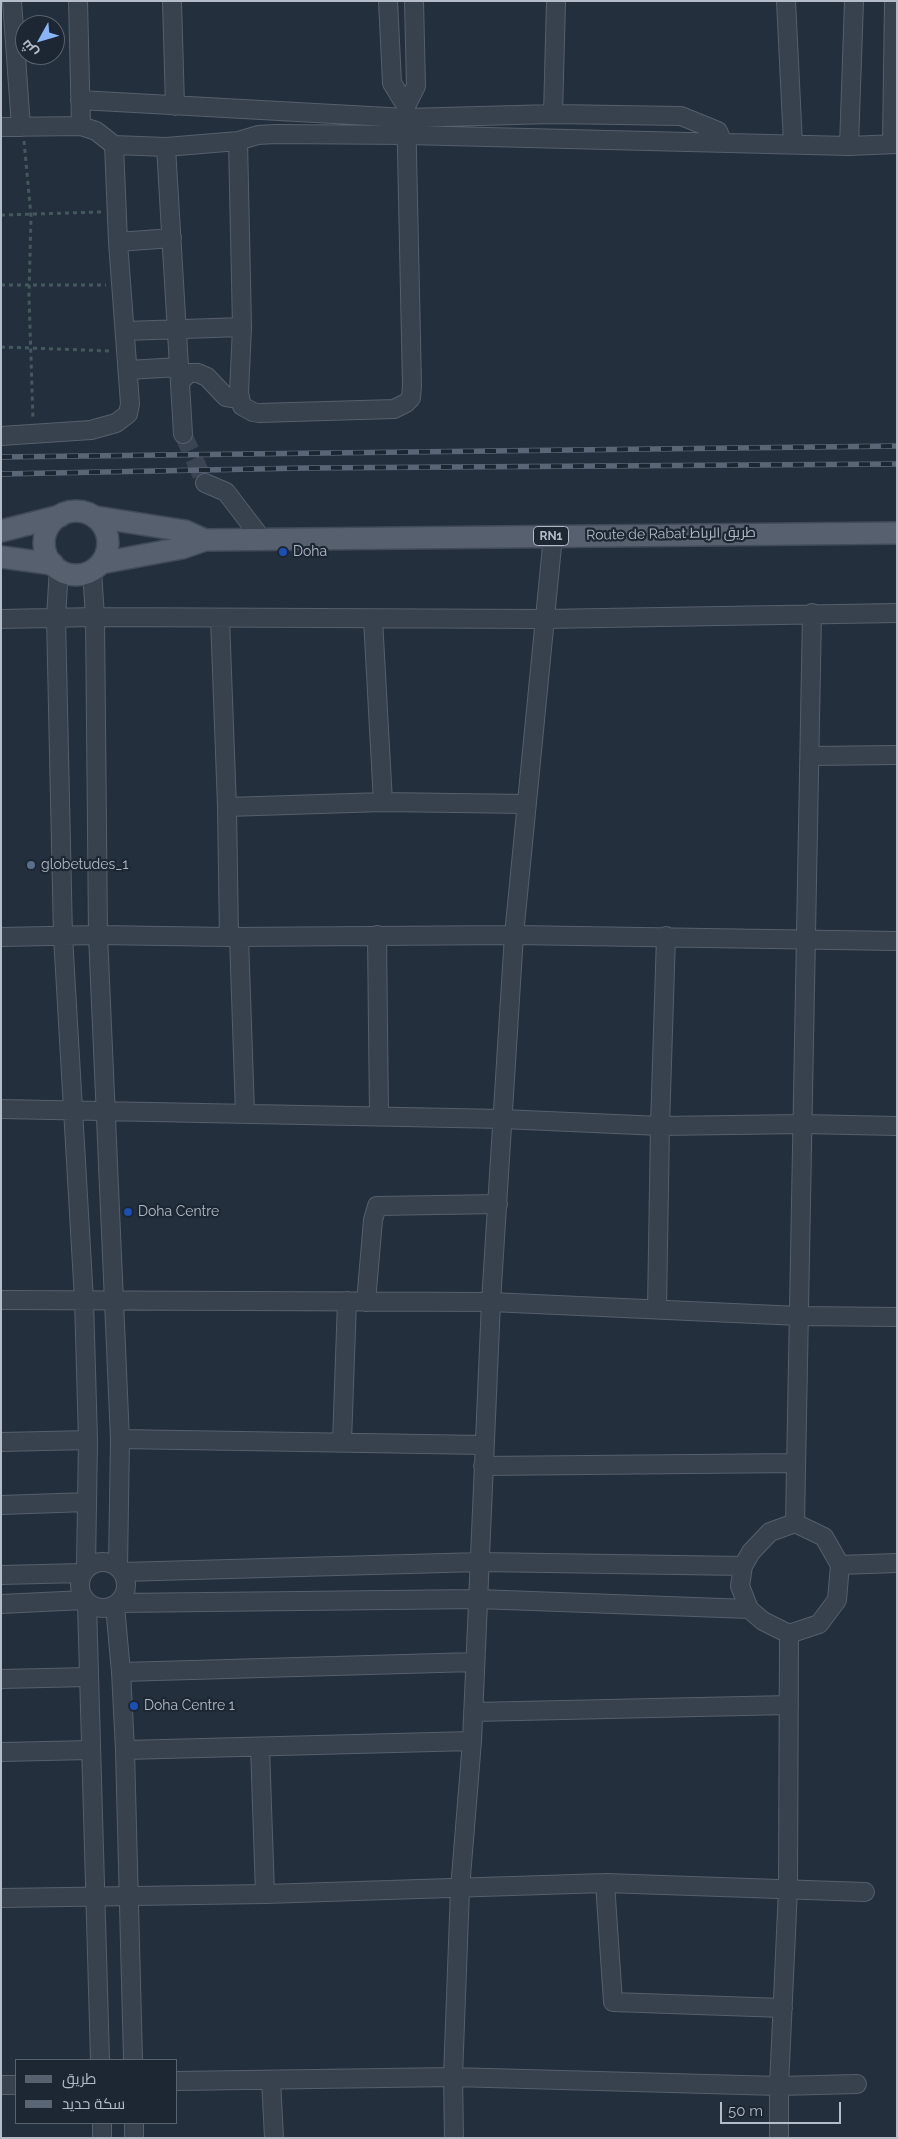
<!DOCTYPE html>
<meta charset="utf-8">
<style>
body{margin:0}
#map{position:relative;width:898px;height:2139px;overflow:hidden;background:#242f3e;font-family:Raleway,Cairo,sans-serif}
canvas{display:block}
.frame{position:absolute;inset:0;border:2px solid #b4bcc9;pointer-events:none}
.legend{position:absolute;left:15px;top:2059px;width:162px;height:65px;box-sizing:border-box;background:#1d2633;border:1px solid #59626f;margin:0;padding:6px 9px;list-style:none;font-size:15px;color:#b4bcc9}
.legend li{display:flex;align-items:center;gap:10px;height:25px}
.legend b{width:25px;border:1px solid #59626f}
.north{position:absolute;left:15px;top:15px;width:50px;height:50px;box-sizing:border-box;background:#1d2633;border:1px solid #59626f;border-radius:50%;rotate:231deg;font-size:14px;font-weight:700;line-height:20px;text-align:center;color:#b4bcc9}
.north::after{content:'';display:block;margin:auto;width:18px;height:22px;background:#8ab4f8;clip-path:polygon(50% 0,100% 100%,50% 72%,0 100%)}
.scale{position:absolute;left:720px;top:2102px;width:121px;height:22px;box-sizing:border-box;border:2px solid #b4bcc9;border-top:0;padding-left:6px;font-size:15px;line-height:18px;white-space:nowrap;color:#b4bcc9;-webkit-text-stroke:4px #1d2633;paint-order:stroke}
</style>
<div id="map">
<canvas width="898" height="2139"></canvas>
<div class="frame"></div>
<ul class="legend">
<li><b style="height:6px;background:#56606e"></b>طريق</li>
<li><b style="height:6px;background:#5a6575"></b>سكة حديد</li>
</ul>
<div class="north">ش</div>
<div class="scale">50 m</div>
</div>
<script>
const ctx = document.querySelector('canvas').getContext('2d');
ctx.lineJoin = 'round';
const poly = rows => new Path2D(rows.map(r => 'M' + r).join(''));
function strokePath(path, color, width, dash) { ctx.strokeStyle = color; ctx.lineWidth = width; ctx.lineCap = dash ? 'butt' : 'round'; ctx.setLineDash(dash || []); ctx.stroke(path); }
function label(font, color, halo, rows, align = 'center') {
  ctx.font = font + ' Raleway,Cairo,sans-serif'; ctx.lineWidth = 4.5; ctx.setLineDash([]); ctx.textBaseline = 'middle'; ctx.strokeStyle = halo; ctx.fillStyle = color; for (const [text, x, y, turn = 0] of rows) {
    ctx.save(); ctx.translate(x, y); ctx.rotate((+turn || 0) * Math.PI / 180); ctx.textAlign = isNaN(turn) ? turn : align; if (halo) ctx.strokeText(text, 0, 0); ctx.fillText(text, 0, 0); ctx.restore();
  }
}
strokePath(poly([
 [183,434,205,483]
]), '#3a4453', 18, [18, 9]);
const minor = poly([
 [12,1,21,127],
 [78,1,81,126],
 [172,1,175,106],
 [388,1,392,83,406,106],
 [786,1,793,144],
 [80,100,406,118,553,114,556,1],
 [553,114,681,116,718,131,723,143],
 [1,127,81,126,96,131,114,145,166,147,238,141,258,135,275,134,407,135,849,146,897,144],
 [238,141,242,327,239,393,242,406,253,412,259,413,394,409,406,403,411,398,412,386,406,106,416,86,414,1],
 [892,144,894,1],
 [849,146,854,1],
 [166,147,183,434],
 [118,242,172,238],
 [125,331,242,327],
 [128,370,179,367],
 [180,382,189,373,198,373,207,377,226,397,239,399],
 [1,436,91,430,116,423,128,414,130,404,118,242,114,145],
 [205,483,226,492,262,539],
 [59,568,56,617,63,936,84,1300,88,1440,86,1568],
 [92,571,95,617,98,935,120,1439,118,1568],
 [220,618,227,807,229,937],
 [1,619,95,617,544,619,897,613],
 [373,619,383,802],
 [810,756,897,755],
 [227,807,383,802,526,804],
 [377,935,379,1116],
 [1,937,98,935,229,937,514,935,897,941],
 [239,937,245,1113],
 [1,1109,503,1119,660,1126,803,1124,897,1126],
 [1,1300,491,1302,799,1316,897,1317],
 [366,1302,373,1220,377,1206,498,1204],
 [657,1309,660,1126,666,936],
 [120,1439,484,1445],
 [1,1442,88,1440],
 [342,1442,347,1301],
 [483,1466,796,1463],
 [1,1505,87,1502],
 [795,1523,812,613],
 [795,1523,824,1537,840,1565,837,1600,819,1624,789,1634,763,1621,749,1609,740,1586,743,1566,751,1552,770,1532,795,1523],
 '80 1585a23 23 0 1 1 46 0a23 23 0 1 1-46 0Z',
 [840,1565,897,1563],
 [122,1572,480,1562,743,1566],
 [1,1575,82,1573],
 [118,1603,478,1599,749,1609],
 [1,1604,84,1600],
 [87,1604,100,2060],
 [115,1606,121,1672,125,1750,133,2060],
 [121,1672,475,1662],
 [1,1679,89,1677],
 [473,1712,789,1705],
 [260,1747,265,1894],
 [125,1750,472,1741],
 [1,1752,90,1750],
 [605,1883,613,2002,783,2008],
 [1,1898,265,1894,605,1883,865,1892],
 [271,2080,274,2138],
 [176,2081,453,2077,779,2086,788,1889,789,1634],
 [1,2085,16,2085],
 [102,2123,102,2138],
 [134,2123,134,2138],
 [454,2138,453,2077,460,1889,472,1741,491,1302,514,935,553,536],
 [779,2138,779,2086,857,2084]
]);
const major = poly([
 '44 543a32 32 0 1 1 64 0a32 32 0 1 1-64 0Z',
 [96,517,185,531,205,540],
 [1,531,60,516],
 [1,557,53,564],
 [101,563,182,548,205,540,897,533]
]);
strokePath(minor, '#565f6c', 20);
strokePath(major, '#414a57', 24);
strokePath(poly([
 [24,141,31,216,29,296,33,420],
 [1,215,101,212],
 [1,285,106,285],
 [1,347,111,351]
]), '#44595c', 3, [4, 4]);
strokePath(minor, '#38414e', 18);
strokePath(major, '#56606e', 21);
const rail = poly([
 [1,457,897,446],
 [1,474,306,468,897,464]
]);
strokePath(rail, '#5a6575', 5.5);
strokePath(rail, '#1d2633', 4, [11]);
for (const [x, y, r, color] of [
 [283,552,5,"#1a4fb4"],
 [31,865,5,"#5c6f8a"],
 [128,1212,5,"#1a4fb4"],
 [134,1706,5,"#1a4fb4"]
]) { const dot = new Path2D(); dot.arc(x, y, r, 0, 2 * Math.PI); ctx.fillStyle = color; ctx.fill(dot); strokePath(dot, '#1d2633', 2); }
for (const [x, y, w] of [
 [551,536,35]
]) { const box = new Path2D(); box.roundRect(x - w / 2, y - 9.5, w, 19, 4); ctx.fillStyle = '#1d2633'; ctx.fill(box); strokePath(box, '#b4bcc9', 1); }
label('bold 12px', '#b4bcc9', null, [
 ["RN1",551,536]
]);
label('14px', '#b4bcc9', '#1d2633', [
 ["Route de Rabat طريق الرباط",671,534,-1]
]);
label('14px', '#b4bcc9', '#1d2633', [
 ["Doha",293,552],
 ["globetudes_1",41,865],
 ["Doha Centre",138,1212],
 ["Doha Centre 1",144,1706]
], 'left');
</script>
